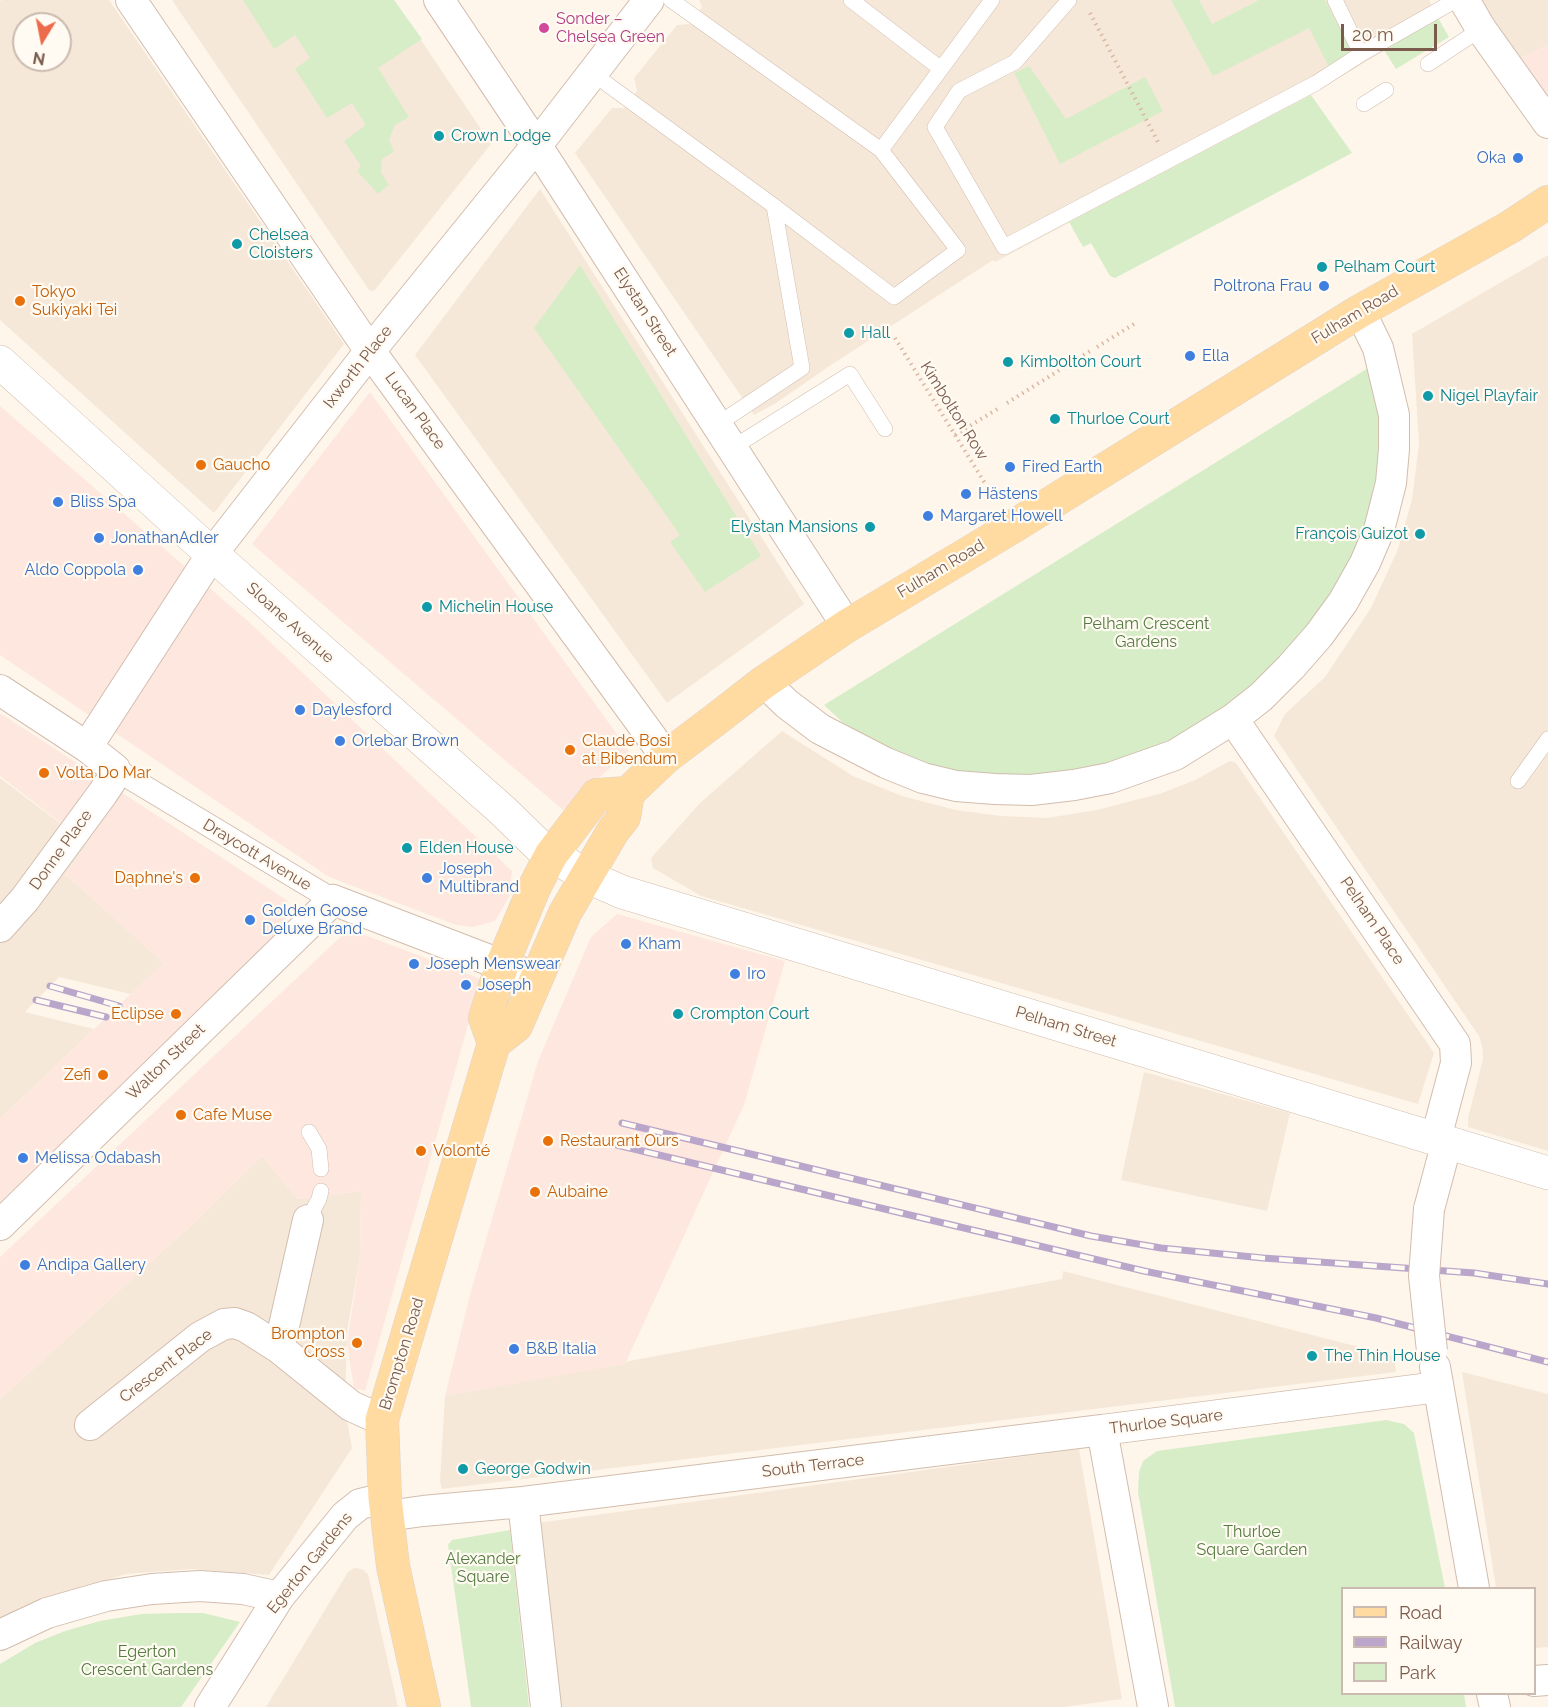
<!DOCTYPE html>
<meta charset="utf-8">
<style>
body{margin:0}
#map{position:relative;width:1548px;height:1707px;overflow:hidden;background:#fef6eb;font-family:Raleway,sans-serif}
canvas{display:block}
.legend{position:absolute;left:1341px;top:1587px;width:195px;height:108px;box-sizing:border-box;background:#fffaf2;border:2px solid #cabaaf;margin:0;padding:8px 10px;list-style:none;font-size:18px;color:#7b5b4b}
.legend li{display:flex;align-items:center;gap:12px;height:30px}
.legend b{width:30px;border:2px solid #cabaaf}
.north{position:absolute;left:12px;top:12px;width:60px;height:60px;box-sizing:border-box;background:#fffaf2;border:2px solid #cabaaf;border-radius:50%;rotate:190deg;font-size:16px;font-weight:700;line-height:24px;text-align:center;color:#7b5b4b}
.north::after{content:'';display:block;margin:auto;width:21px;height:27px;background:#ed6b4a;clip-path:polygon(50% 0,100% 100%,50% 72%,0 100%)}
.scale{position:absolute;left:1341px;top:24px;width:96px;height:27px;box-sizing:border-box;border:3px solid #7b5b4b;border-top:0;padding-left:8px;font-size:18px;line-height:21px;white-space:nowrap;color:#7b5b4b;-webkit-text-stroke:4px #fffaf2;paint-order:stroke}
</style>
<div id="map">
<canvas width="1548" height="1707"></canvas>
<ul class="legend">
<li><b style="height:8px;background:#ffdaa1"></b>Road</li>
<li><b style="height:8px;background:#b9a6ca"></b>Railway</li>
<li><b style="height:16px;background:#d7edc7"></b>Park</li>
</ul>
<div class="north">N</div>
<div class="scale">20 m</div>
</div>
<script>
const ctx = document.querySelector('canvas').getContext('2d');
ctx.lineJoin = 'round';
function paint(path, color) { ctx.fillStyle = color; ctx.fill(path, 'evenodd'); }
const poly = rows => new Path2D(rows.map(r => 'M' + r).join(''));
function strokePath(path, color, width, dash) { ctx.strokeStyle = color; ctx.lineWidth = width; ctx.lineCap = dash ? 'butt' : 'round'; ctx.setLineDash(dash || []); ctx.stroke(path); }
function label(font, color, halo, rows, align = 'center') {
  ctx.font = font + ' Raleway,sans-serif'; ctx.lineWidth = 4.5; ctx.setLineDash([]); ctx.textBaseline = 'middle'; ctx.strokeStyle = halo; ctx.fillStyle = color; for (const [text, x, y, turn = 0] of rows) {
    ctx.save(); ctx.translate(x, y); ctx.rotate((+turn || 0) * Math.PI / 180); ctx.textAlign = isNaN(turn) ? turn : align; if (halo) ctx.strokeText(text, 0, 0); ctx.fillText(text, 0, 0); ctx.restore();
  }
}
paint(poly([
 [2,0,109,0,344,344,214,513,0,320,0,1],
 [24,24,60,24,60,60,24,60],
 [172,0,394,0,491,144,374,291,369,290],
 [699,0,1429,0,1438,18,1311,95,995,262,993,260,831,365,776,403,754,415,575,153,612,108,624,108,637,91,634,78,677,25,690,24,702,7],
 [1477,0,1548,0,1548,45,1517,60],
 [540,189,804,604,667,703,415,355],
 [1548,255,1548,1151,1468,1127,1468,1118,1483,1059,1482,1046,1479,1036,1274,736,1285,714,1325,677,1371,608,1398,549,1412,499,1419,444,1412,334],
 [782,731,853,776,902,796,956,810,1001,816,1047,818,1097,810,1162,793,1195,780,1230,761,1236,763,1434,1053,1418,1104,701,896,653,868,651,858,700,803],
 [0,778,88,844,65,874,164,963,131,994,59,977,25,1012,94,1029,0,1119],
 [1144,1072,1290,1113,1267,1211,1121,1180],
 [262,1156,298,1199,361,1191,360,1257,347,1332,345,1409,352,1448,269,1575,191,1569,127,1574,81,1587,27,1608,0,1623,0,1399,199,1218],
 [1063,1271,1394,1356,1396,1372,442,1489,440,1481,445,1396,1062,1279],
 [1462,1372,1548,1394,1548,1647,1535,1648,1534,1588,1496,1588],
 [1079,1449,1122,1699,1064,1707,559,1707,537,1523],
 [354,1568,362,1569,368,1574,398,1707,266,1707,348,1572]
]), '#f6e8d8');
paint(poly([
 [1548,45,1548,104,1517,60],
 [370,392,629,751,563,810,252,544],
 [0,406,250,623,512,871,509,897,495,921,473,927,456,925,329,877,0,655],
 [0,713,288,901,285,924,212,998,0,1205,0,1119,163,963,65,874,88,844,0,776],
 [617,914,785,961,744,1105,625,1364,445,1396,471,1291,538,1061,591,937],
 [349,929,481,979,365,1391,354,1388,347,1343,360,1257,361,1191,298,1199,262,1156,199,1218,0,1399,0,1257]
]), '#fee7de');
paint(poly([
 [243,0,394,0,422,39,378,68,409,117,395,125,389,139,394,152,382,159,381,173,389,185,378,194,357,171,361,166,344,141,366,125,352,103,327,118,295,69,310,58,295,35,274,49],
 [1171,0,1199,0,1212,24,1259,0,1325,0,1353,53,1328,65,1309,28,1213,76],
 [1438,18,1449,37,1396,69,1384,50],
 [1029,66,1066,119,1145,77,1163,111,1060,164,1014,73],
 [1311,95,1352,153,1115,278,1110,276,1091,243,1083,247,1069,222],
 [580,265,761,556,705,592,670,542,680,535,534,328],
 [1373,365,1381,417,1381,464,1373,504,1362,537,1339,584,1310,625,1279,663,1201,729,1122,763,1052,778,947,774,854,733,824,705],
 [1386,1420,1404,1424,1414,1433,1445,1588,1342,1588,1342,1694,1464,1694,1466,1707,1175,1707,1138,1492,1139,1472,1143,1461,1157,1451],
 [510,1530,529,1707,471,1707,448,1545,452,1540],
 [175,1613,203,1613,240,1622,181,1707,0,1707,0,1664,35,1643,65,1631,100,1621,141,1614]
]), '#d7edc7');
const service = poly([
 [671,0,881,150],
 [851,0,941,69],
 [1069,0,1015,62,959,91,935,127,1004,247,1316,83,1361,54],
 [1335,0,1361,54,1456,0],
 [1428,64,1481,29],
 [592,73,774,206,894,297,958,250,881,150,992,0],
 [1364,104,1386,90],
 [718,424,802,368,774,206],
 [732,448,850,374,885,429],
 [1518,781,1548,739],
 [309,1132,319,1149,321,1169],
 [308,1220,319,1199,321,1191]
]);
const pedestrian = poly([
 [115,769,333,900]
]);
const minor = poly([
 [131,0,370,351,666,757],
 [439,0,544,157,847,626],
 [1464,0,1481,29,1548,123],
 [764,682,787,704,820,729,886,763,923,778,956,786,995,789,1031,790,1074,785,1110,778,1175,755,1233,719,1261,697,1291,667,1319,635,1343,602,1365,563,1379,530,1391,483,1394,449,1394,415,1378,348,1360,311],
 [0,690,87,747,115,769,111,781,103,793,25,899,0,927],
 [1233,719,1455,1044,1456,1063,1436,1138],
 [87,747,212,554,370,351,537,145,649,0],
 [1429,1209,1447,1142],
 [0,1225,333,900,536,978],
 [279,1348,308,1220],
 [1435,1367,1474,1588],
 [90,1425,200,1337,224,1324,235,1323,246,1327,279,1348,351,1406,382,1420],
 [523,1502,546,1707],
 [387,1516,423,1511,523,1502,1102,1430],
 [0,1635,47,1613,106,1596,152,1589,200,1586,243,1589,279,1597],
 [1534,1681,1548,1680],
 [1492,1694,1495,1707],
 [210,1707,279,1597,345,1516,360,1504,385,1498],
 [1153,1707,1102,1430,1438,1387]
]);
const tertiary = poly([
 [0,362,194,538,502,810,540,847,586,876,622,892,1548,1173]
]);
const primary = poly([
 [494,1043,485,1018,502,965,535,886,551,855,597,795,628,793],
 [424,1707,393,1566,385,1498,382,1420,494,1043,516,1026,565,913,613,831,624,817,628,793,666,757,715,720,764,682,847,626,1014,526,1360,311,1510,227,1548,202]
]);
strokePath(service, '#d2bdae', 16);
strokePath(pedestrian, '#d2bdae', 24);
strokePath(minor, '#d2bdae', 32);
strokePath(tertiary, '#d2bdae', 34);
strokePath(primary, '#ddd4d0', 34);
strokePath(poly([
 [1090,13,1158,142],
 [895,338,996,501],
 [1097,347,1134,324],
 [1007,403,1090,351],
 [955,435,999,408]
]), '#dbb7a2', 4, [1.5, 4.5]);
strokePath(service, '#fff', 15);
strokePath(pedestrian, '#fff', 22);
strokePath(minor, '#fff', 30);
strokePath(tertiary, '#fff', 33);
strokePath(primary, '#ffdaa1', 33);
const rail = poly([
 [50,986,119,1006],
 [36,1000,106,1017],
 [622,1123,1091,1236,1161,1248,1263,1258,1474,1273,1548,1284],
 [617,1145,1144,1271,1376,1318,1548,1362]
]);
strokePath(rail, '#b9a6ca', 7);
strokePath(rail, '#fffaf2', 4.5, [14]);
const minorBridge = poly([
 [1429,1209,1424,1276,1432,1351]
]);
strokePath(minorBridge, '#d2bdae', 32, []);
strokePath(minorBridge, '#fff', 30);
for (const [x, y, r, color] of [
 [544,28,6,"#d1479c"],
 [439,136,6,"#0f9aa8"],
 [1518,158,6,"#3f7fe0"],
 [237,244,6,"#0f9aa8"],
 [1322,267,6,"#0f9aa8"],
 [1324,286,6,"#3f7fe0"],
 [20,301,6,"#e8710a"],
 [849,333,6,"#0f9aa8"],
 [1190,356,6,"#3f7fe0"],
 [1008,362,6,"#0f9aa8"],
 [1428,396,6,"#0f9aa8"],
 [1055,419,6,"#0f9aa8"],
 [201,465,6,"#e8710a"],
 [1010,467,6,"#3f7fe0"],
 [966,494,6,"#3f7fe0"],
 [58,502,6,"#3f7fe0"],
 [928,516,6,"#3f7fe0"],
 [870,527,6,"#0f9aa8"],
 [1420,534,6,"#0f9aa8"],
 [99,538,6,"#3f7fe0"],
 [138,570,6,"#3f7fe0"],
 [427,607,6,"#0f9aa8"],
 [300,710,6,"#3f7fe0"],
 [340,741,6,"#3f7fe0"],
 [570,750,6,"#e8710a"],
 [44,773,6,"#e8710a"],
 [407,848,6,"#0f9aa8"],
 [195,878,6,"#e8710a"],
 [427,878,6,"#3f7fe0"],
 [250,920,6,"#3f7fe0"],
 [626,944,6,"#3f7fe0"],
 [414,964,6,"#3f7fe0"],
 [735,974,6,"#3f7fe0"],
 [466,985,6,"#3f7fe0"],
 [176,1014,6,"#e8710a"],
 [678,1014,6,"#0f9aa8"],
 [103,1075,6,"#e8710a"],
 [181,1115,6,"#e8710a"],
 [548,1141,6,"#e8710a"],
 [421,1151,6,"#e8710a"],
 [23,1158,6,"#3f7fe0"],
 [535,1192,6,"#e8710a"],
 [25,1265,6,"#3f7fe0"],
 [357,1343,6,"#e8710a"],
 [514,1349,6,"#3f7fe0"],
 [1312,1356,6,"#0f9aa8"],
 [463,1469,6,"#0f9aa8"]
]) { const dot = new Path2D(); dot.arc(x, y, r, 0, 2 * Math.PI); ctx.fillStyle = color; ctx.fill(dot); strokePath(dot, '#fffaf2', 2); }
label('16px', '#b23c85', '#fffaf2', [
 ["Sonder –",556,19],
 ["Chelsea Green",556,37]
], 'left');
label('16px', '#0d838f', '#fffaf2', [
 ["Crown Lodge",451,136],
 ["Chelsea",249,235],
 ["Cloisters",249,253],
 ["Pelham Court",1334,267],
 ["Hall",861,333],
 ["Kimbolton Court",1020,362],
 ["Nigel Playfair",1440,396],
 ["Thurloe Court",1067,419],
 ["Elystan Mansions",858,527,"right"],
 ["François Guizot",1408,534,"right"],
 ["Michelin House",439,607],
 ["Elden House",419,848],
 ["Crompton Court",690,1014],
 ["The Thin House",1324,1356],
 ["George Godwin",475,1469]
], 'left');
label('16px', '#366cbe', '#fffaf2', [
 ["Oka",1506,158,"right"],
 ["Poltrona Frau",1312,286,"right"],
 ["Ella",1202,356],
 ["Fired Earth",1022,467],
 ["Hästens",978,494],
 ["Bliss Spa",70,502],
 ["Margaret Howell",940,516],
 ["JonathanAdler",111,538],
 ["Aldo Coppola",126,570,"right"],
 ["Daylesford",312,710],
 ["Orlebar Brown",352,741],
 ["Joseph",439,869],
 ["Multibrand",439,887],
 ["Golden Goose",262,911],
 ["Deluxe Brand",262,929],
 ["Kham",638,944],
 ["Joseph Menswear",426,964],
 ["Iro",747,974],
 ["Joseph",478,985],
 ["Melissa Odabash",35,1158],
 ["Andipa Gallery",37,1265],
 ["B&B Italia",526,1349]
], 'left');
label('16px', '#c56008', '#fffaf2', [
 ["Tokyo",32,292],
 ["Sukiyaki Tei",32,310],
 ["Gaucho",213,465],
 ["Claude Bosi",582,741],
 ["at Bibendum",582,759],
 ["Volta Do Mar",56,773],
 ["Daphne's",183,878,"right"],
 ["Eclipse",164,1014,"right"],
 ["Zefi",91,1075,"right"],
 ["Cafe Muse",193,1115],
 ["Restaurant Ours",560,1141],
 ["Volonté",433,1151],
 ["Aubaine",547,1192],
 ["Brompton",345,1334,"right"],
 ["Cross",345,1352,"right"]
], 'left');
label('16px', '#7b5b4b', '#fffaf2', [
 ["Elystan Street",645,312,57],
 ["Fulham Road",1355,315,-31],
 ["Ixworth Place",358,367,-52],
 ["Lucan Place",415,411,54],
 ["Kimbolton Row",954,411,58],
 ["Fulham Road",941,569,-31],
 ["Sloane Avenue",290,623,42],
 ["Donne Place",61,850,-54],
 ["Draycott Avenue",257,855,31],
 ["Pelham Place",1372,921,56],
 ["Pelham Street",1066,1027,17],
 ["Walton Street",166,1062,-44],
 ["Brompton Road",402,1354,-73],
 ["Crescent Place",166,1366,-37],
 ["Thurloe Square",1166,1422,-7],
 ["South Terrace",813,1466,-7],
 ["Egerton Gardens",310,1563,-51]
]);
label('16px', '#527b3f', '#fffaf2', [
 ["Pelham Crescent",1146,624],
 ["Gardens",1146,642],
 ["Thurloe",1252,1532],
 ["Square Garden",1252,1550],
 ["Alexander",483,1559],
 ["Square",483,1577],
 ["Egerton",147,1652],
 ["Crescent Gardens",147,1670]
]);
</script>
